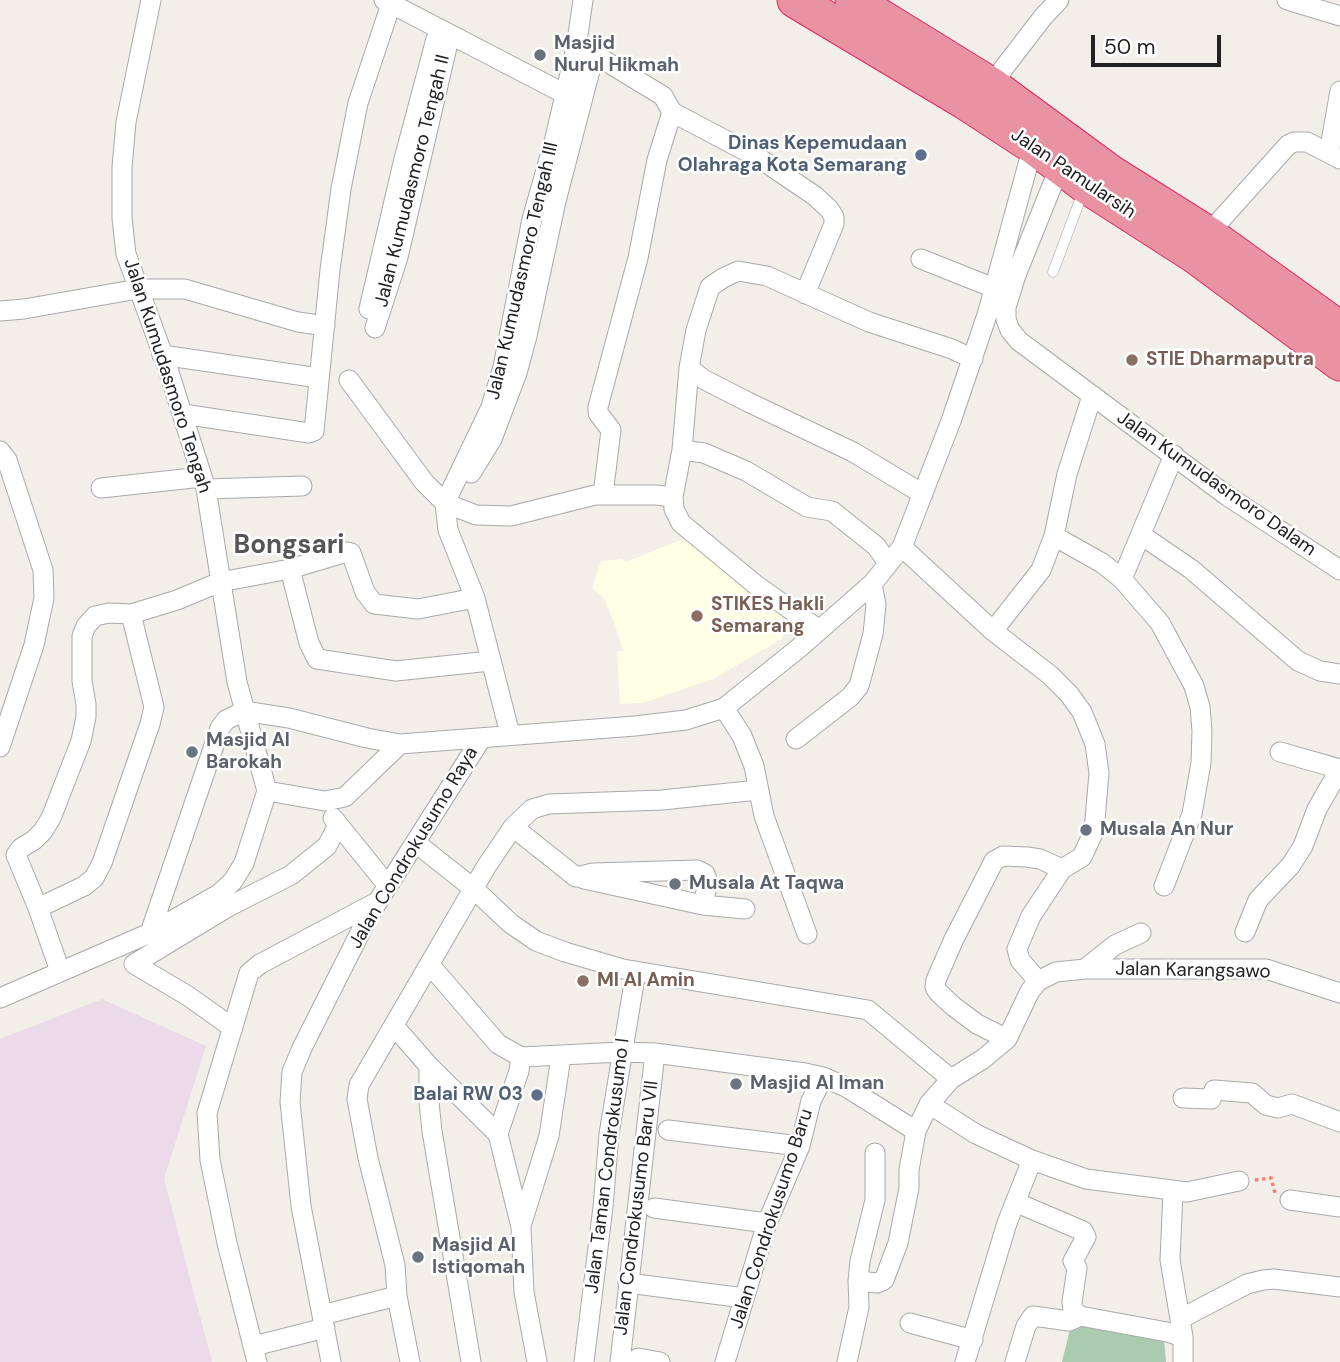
<!DOCTYPE html>
<style>
body{margin:0}
#map{position:relative;width:1340px;height:1362px;overflow:hidden;background:#f2efe9;font-family:"DM Sans",sans-serif}
canvas{display:block}
.scale{position:absolute;left:1091px;top:35px;width:130px;height:32px;box-sizing:border-box;border:4px solid #222;border-top:0;padding-left:9px;font-size:21px;line-height:24px;white-space:nowrap;color:#222;-webkit-text-stroke:5px #fff;paint-order:stroke}
</style>
<div id="map">
<canvas width="1340" height="1362"></canvas>
<div class="scale">50 m</div>
</div>
<script>
const ctx = document.querySelector('canvas').getContext('2d');
ctx.lineJoin = 'round';
function paint(path, color) { ctx.fillStyle = color; ctx.fill(path, 'evenodd'); }
const poly = rows => new Path2D(rows.map(r => 'M' + r).join(''));
function strokePath(path, color, width, dash) { ctx.strokeStyle = color; ctx.lineWidth = width; ctx.lineCap = dash ? 'butt' : 'round'; ctx.setLineDash(dash || []); ctx.stroke(path); }
function label(font, color, halo, rows, align = 'center') {
  ctx.font = font + ' "DM Sans",sans-serif'; ctx.lineWidth = 5; ctx.setLineDash([]); ctx.textBaseline = 'middle'; ctx.strokeStyle = halo; ctx.fillStyle = color; for (const [text, x, y, turn = 0] of rows) {
    ctx.save(); ctx.translate(x, y); ctx.rotate((+turn || 0) * Math.PI / 180); ctx.textAlign = isNaN(turn) ? turn : align; if (halo) ctx.strokeText(text, 0, 0); ctx.fillText(text, 0, 0); ctx.restore();
  }
}
paint(poly([
 [102,999,206,1046,164,1179,212,1362,0,1362,0,1039]
]), '#ebdbe8');
paint(poly([
 [683,539,781,608,783,638,713,679,643,703,620,704,617,651,623,651,615,625,604,598,592,588,601,561,622,559,626,562]
]), '#ffffe5');
paint(poly([
 [1072,1321,1164,1339,1166,1362,1062,1362]
]), '#aacbaf');
const lane = poly([
 [1053,272,1083,192]
]);
const street = poly([
 [151,0,126,122,122,167,122,218,126,254,167,366,206,489,237,682,267,791],
 [384,0,565,94],
 [1287,0,1340,16],
 [576,48,602,59,663,96,672,112,657,160,638,258,598,407,598,413,611,430,603,495],
 [994,87,1003,69,1043,17,1059,0],
 [672,112,759,158,815,196,829,209,834,217,834,224,805,294],
 [1329,153,1340,91],
 [1060,166,1016,275,1006,307,1006,319,1010,330,1019,341,1226,495,1340,570],
 [1208,234,1288,145,1294,142,1307,142,1340,159],
 [921,259,994,288],
 [369,309,403,163,436,39],
 [0,311,24,309,138,289,185,289,298,322,325,326],
 [375,328,398,257,450,34],
 [162,355,319,378],
 [689,368,703,379,748,402,853,452,923,494],
 [349,380,424,482,445,503,476,515,511,516,595,495,656,495,673,497,674,509,681,523,756,585,818,629],
 [183,414,309,433,314,431,330,270,341,189,358,103,391,4],
 [682,450,704,453,746,471,807,507,832,511,876,546,888,563],
 [0,451,7,460,43,570,44,598,34,645,0,747],
 [471,473,492,439,517,373,527,336,556,201,594,55],
 [101,488,202,477],
 [206,489,302,486],
 [673,497,682,450,689,368,696,330,710,287,723,278,738,271,767,276,869,322,952,349,973,359],
 [1141,535,1191,569,1298,661,1320,671,1340,674],
 [1054,536,1102,563,1122,579,1160,623,1194,686,1200,707,1202,731,1201,763,1192,814,1164,886],
 [902,547,993,631,1050,675,1069,694,1082,712,1095,744,1099,773,1094,831,1082,857,1062,869,1031,916,1017,949,1020,960,1038,981],
 [290,569,309,643,317,659,396,671,490,661],
 [1122,579,1174,455],
 [993,631,1041,570,1054,536,1067,474,1092,396],
 [724,708,742,736,754,766,764,816,807,934],
 [510,734,475,598,448,530,445,503,491,407,503,367,532,219,555,138,576,48,583,0],
 [796,739,850,697,859,686,873,634,876,605,872,584],
 [1280,752,1340,769],
 [267,791,325,801,345,797,400,744],
 [333,818,388,886],
 [513,827,576,877,593,873,697,870,705,874,708,882,703,905],
 [416,843,474,889,510,923,536,941,565,952,623,969,868,1010,951,1079],
 [584,879,703,905,745,909],
 [38,908,16,855,21,848,34,840,43,831,51,818,81,741,86,717,86,704,82,681,82,636,86,626,95,616,109,613,131,614],
 [1245,932,1258,900,1291,865,1303,846,1317,809,1340,769],
 [150,933,220,728,226,720,244,711,289,718,367,738,400,744,635,726,686,720,724,708,799,648,872,584,902,547,951,421,987,315,1033,146],
 [430,965,498,1044,521,1057,621,1052,655,1053,805,1073,823,1077,846,1087,916,1131],
 [1085,969,1115,945,1141,933],
 [60,971,38,908,84,886,94,878,102,863,150,724,154,707,131,614,177,600,220,582,290,569,347,552,351,553,365,592,374,604,418,609,475,598],
 [0,998,150,933,219,894,233,881,244,863,267,791],
 [394,1026,429,1066,498,1134],
 [233,1028,188,996,134,964,228,907,291,875,327,846,338,825],
 [1007,1039,977,1024,953,1006,938,992,935,987,936,980,954,939,994,861,1003,856,1027,857,1040,859,1062,869],
 [429,1066,429,1102,432,1131,471,1362],
 [1183,1098,1211,1099,1214,1090,1252,1093,1266,1105,1278,1108,1292,1104,1340,1122],
 [929,1104,976,1134,1032,1160,1086,1179,1187,1192,1239,1181],
 [668,1130,800,1146],
 [498,1134,521,1227,524,1292,537,1362],
 [498,1134,519,1071,521,1057],
 [1173,1192,1170,1260,1183,1337,1183,1362],
 [1290,1200,1340,1207],
 [1015,1202,1083,1231,1086,1237,1073,1261,1077,1268,1072,1302,1073,1310,1080,1316,1167,1332,1183,1337],
 [654,1208,767,1223],
 [521,1226,549,1136,561,1057],
 [858,1281,860,1261,875,1200,875,1153],
 [628,1283,744,1298],
 [322,1315,397,1296],
 [1180,1319,1247,1284,1263,1280,1274,1279,1340,1287],
 [910,1323,973,1340],
 [254,1346,325,1328],
 [638,1358,660,1362],
 [257,1362,227,1243,210,1160,207,1113,249,973,260,964,377,902],
 [331,1362,301,1206,290,1102,292,1072,302,1048,368,917,481,739],
 [410,1362,397,1296,395,1265,368,1158,357,1099,359,1085,486,867,513,827,532,809,549,804,662,800,758,790],
 [584,1362,603,1207,609,1134,636,971],
 [620,1362,655,1053],
 [725,1362,767,1223,800,1146,811,1101,823,1077],
 [847,1362,859,1307,858,1281,877,1283,884,1280,898,1243,909,1188,909,1170,916,1131,929,1104,951,1079,983,1059,1007,1039,1030,991,1038,981,1056,972,1085,969,1266,969,1340,993],
 [965,1362,1007,1223,1032,1160],
 [1015,1362,1026,1326,1033,1316,1069,1321,1080,1316]
]);
const highway = poly([
 [795,0,964,101,1033,146,1085,185,1194,255,1340,363],
 [853,0,994,87,1111,173,1208,234,1340,329]
]);
strokePath(lane, '#a9a9a9', 11);
strokePath(street, '#a9a9a9', 21);
strokePath(highway, '#dc2a67', 37);
strokePath(poly([
 [1255,1180,1271,1178,1275,1193]
]), '#fa8072', 3.5, [3.5, 3.5]);
strokePath(lane, '#fff', 10);
strokePath(street, '#fff', 19);
strokePath(highway, '#e892a2', 35);
for (const [x, y, r, color] of [
 [540,55,7,"#6b7280"],
 [921,155,7,"#5c6f8a"],
 [1132,360,7,"#8d6e63"],
 [697,616,7,"#8d6e63"],
 [192,752,7,"#6b7280"],
 [1086,830,7,"#6b7280"],
 [675,884,7,"#6b7280"],
 [583,981,7,"#8d6e63"],
 [736,1084,7,"#6b7280"],
 [537,1095,7,"#5c6f8a"],
 [418,1257,7,"#6b7280"]
]) { const dot = new Path2D(); dot.arc(x, y, r, 0, 2 * Math.PI); ctx.fillStyle = color; ctx.fill(dot); strokePath(dot, '#fff', 2.5); }
label('bold 19px', '#5b616d', '#fff', [
 ["Masjid",554,44],
 ["Nurul Hikmah",554,66],
 ["Masjid Al",206,741],
 ["Barokah",206,763],
 ["Musala An Nur",1100,830],
 ["Musala At Taqwa",689,884],
 ["Masjid Al Iman",750,1084],
 ["Masjid Al",432,1246],
 ["Istiqomah",432,1268]
], 'left');
label('bold 19px', '#4e5e75', '#fff', [
 ["Dinas Kepemudaan",907,144],
 ["Olahraga Kota Semarang",907,166],
 ["Balai RW 03",523,1095]
], 'right');
label('19px', '#222', '#fff', [
 ["Jalan Pamularsih",1073,174,34],
 ["Jalan Kumudasmoro Tengah II",413,181,-76],
 ["Jalan Kumudasmoro Tengah III",523,271,-77],
 ["Jalan Kumudasmoro Tengah",167,376,72],
 ["Jalan Kumudasmoro Dalam",1216,484,35],
 ["Jalan Condrokusumo Raya",414,848,-59],
 ["Jalan Karangsawo",1193,971,1],
 ["Jalan Taman Condrokusumo I",608,1166,-83],
 ["Jalan Condrokusumo Baru VII",637,1208,-83],
 ["Jalan Condrokusumo Baru",772,1219,-72]
]);
label('bold 19px', '#785e54', '#fff', [
 ["STIE Dharmaputra",1146,360],
 ["STIKES Hakli",711,605],
 ["Semarang",711,627],
 ["MI Al Amin",597,981]
], 'left');
label('bold 26px', '#555', '#fff', [
 ["Bongsari",289,546]
]);
</script>
